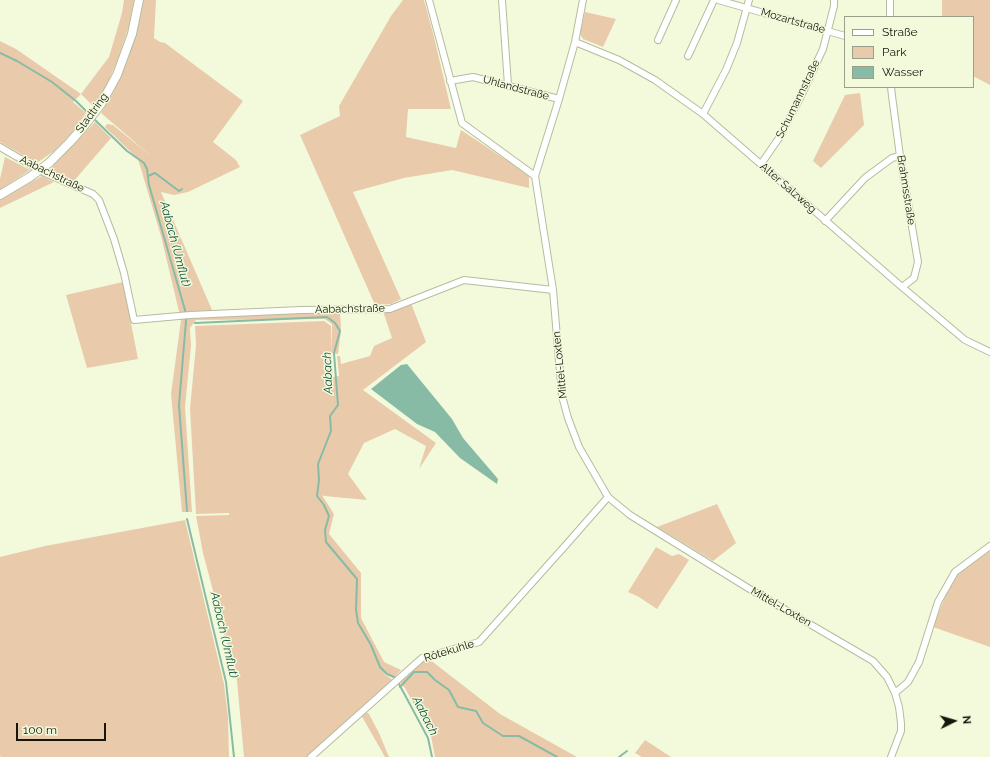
<!DOCTYPE html>
<meta charset="utf-8">
<style>
body{margin:0}
#map{position:relative;width:990px;height:757px;overflow:hidden;background:#f3fadc;font-family:Raleway,sans-serif}
canvas{display:block}
.legend{position:absolute;left:844px;top:16px;width:130px;height:72px;box-sizing:border-box;background:#f3fadc;border:1px solid #9a9f89;margin:0;padding:5px 7px;list-style:none;font-size:12px;color:#15170c}
.legend li{display:flex;align-items:center;gap:8px;height:20px}
.legend b{width:20px;border:1px solid #9a9f89}
.north{position:absolute;left:934px;top:701px;width:40px;height:40px;-webkit-text-stroke:3px #f3fadc;paint-order:stroke;rotate:85deg;font-size:11px;font-weight:700;line-height:16px;text-align:center;color:#15170c}
.north::after{content:'';display:block;margin:auto;width:14px;height:18px;background:#15170c;clip-path:polygon(50% 0,100% 100%,50% 72%,0 100%)}
.scale{position:absolute;left:16px;top:723px;width:90px;height:18px;box-sizing:border-box;border:2px solid #15170c;border-top:0;padding-left:5px;font-size:12px;line-height:14px;white-space:nowrap;color:#15170c;-webkit-text-stroke:3px #f3fadc;paint-order:stroke}
</style>
<div id="map">
<canvas width="990" height="757"></canvas>
<ul class="legend">
<li><b style="height:5px;background:#fff"></b>Straße</li>
<li><b style="height:11px;background:#e9cbab"></b>Park</li>
<li><b style="height:11px;background:#88bba6"></b>Wasser</li>
</ul>
<div class="north">N</div>
<div class="scale">100 m</div>
</div>
<script>
const ctx = document.querySelector('canvas').getContext('2d');
ctx.lineJoin = 'round';
function paint(path, color) { ctx.fillStyle = color; ctx.fill(path, 'evenodd'); }
const poly = rows => new Path2D(rows.map(r => 'M' + r).join(''));
function strokePath(path, color, width, dash) { ctx.strokeStyle = color; ctx.lineWidth = width; ctx.lineCap = dash ? 'butt' : 'round'; ctx.setLineDash(dash || []); ctx.stroke(path); }
function label(font, color, halo, rows, align = 'center') {
  ctx.font = font + ' Raleway,sans-serif'; ctx.lineWidth = 3; ctx.setLineDash([]); ctx.textBaseline = 'middle'; ctx.strokeStyle = halo; ctx.fillStyle = color; for (const [text, x, y, turn = 0] of rows) {
    ctx.save(); ctx.translate(x, y); ctx.rotate((+turn || 0) * Math.PI / 180); ctx.textAlign = isNaN(turn) ? turn : align; if (halo) ctx.strokeText(text, 0, 0); ctx.fillText(text, 0, 0); ctx.restore();
  }
}
paint(poly([
 [124,0,134,0,129,26,117,61,105,89,93,106,81,94,73,102,86,113,72,133,54,151,37,163,0,142,0,41,16,49,81,94,109,57,122,13],
 [142,0,156,0,154,38,160,42,165,43,243,101,213,142,236,160,240,167,188,192,174,195,161,192,212,310,340,312,341,330,338,354,332,353,332,324,325,319,196,320,190,328,191,346,185,407,192,512,182,512,171,394,181,320,161,236,138,159,105,127,107,124,113,125,152,157,101,113,114,91,129,57],
 [403,0,424,0,433,33,451,109,408,109,406,137,456,148,461,130,529,175,529,188,452,170,404,178,353,192,401,299,391,304,375,305,300,135,340,116,339,106,391,16],
 [942,0,990,0,990,85,973,76,973,17,942,17],
 [585,12,616,19,603,47,583,39,580,34],
 [860,93,864,125,821,168,813,161,845,95],
 [95,122,111,138,73,182,49,170],
 [5,157,30,170,0,190,0,179],
 [42,176,54,182,0,208,0,200],
 [123,282,138,359,87,368,66,295],
 [411,303,426,342,363,390,436,443,419,469,426,446,395,429,364,443,348,474,367,500,324,496,322,495,334,514,329,534,361,573,361,618,384,662,401,670,394,678,383,673,393,680,307,757,244,757,237,681,203,553,196,516,229,515,229,513,196,514,190,409,196,345,195,326,324,321,331,326,333,386,333,377,339,376,337,356,340,356,341,364,370,356,374,346,392,338,383,311],
 [717,504,736,543,713,561,657,527],
 [185,520,224,684,228,717,229,757,1,757,0,756,0,557,45,546],
 [656,547,672,556,679,554,689,560,657,609,639,597,628,592],
 [990,551,990,647,933,627,945,597,958,574],
 [429,659,500,714,577,757,435,757,431,736,405,688,399,682,422,661],
 [366,712,369,714,379,733,389,757,385,757,361,715],
 [645,740,671,757,642,757,635,753]
]), '#e9cbab');
paint(poly([
 [407,364,452,419,463,438,498,479,497,484,460,458,435,432,417,424,371,389,401,365]
]), '#88bba6');
strokePath(poly([
 [0,53,17,61,52,82,76,101,90,115],
 [93,118,127,151,144,163,147,169,149,185,185,310,186,321,179,405,187,511],
 [148,176,155,173,179,191,182,189],
 [195,323,327,317,335,323,340,331,334,353,338,405,330,416,331,431,318,464,319,480,317,496,324,505,329,516,325,530,326,542,357,579,356,610,358,623,371,645,380,667,387,674,394,677],
 [187,519,226,682,234,757],
 [399,684,428,738,432,757],
 [400,687,414,672,427,672,435,680,449,690,458,707,476,711,483,723,503,736,519,736,557,757],
 [619,757,627,751]
]), '#88bba6', 2);
const street = poly([
 [429,0,462,123,535,176],
 [502,0,508,85],
 [583,0,575,42,559,99,535,176,553,290,562,396,568,418,579,447,608,497,630,515,748,588,873,661,887,677,895,693,899,707,901,723,901,731,891,757],
 [718,0,845,36],
 [890,0,890,17],
 [658,40,676,0],
 [575,42,619,60,655,80,703,114,902,287,965,340,990,352],
 [688,56,714,0],
 [450,81,473,77,559,99],
 [891,87,892,96,900,156,918,262,914,278,902,287],
 [703,114,726,70,737,43,749,0],
 [0,147,43,172,93,194,99,200,114,239,124,273,134,320,190,315,301,310,390,309,464,280,553,290],
 [761,164,779,138,800,98,823,49,834,6,834,0],
 [825,221,865,178,892,158,900,156],
 [895,693,908,682,919,662,938,602,955,572,990,546],
 [311,757,422,658,479,642,565,546,608,497]
]);
const secondary = poly([
 [49,163,70,142,84,126,101,104,117,75,132,34,139,0],
 [0,195,30,177]
]);
strokePath(street, '#b5bc9f', 8);
strokePath(secondary, '#b5bc9f', 10);
strokePath(street, '#fff', 6);
strokePath(secondary, '#fff', 8);
const secondaryBridge = poly([
 [30,177,49,163]
]);
strokePath(secondaryBridge, '#b5bc9f', 10, []);
strokePath(secondaryBridge, '#fff', 8);
label('11px', '#15170c', '#f3fadc', [
 ["Mozartstraße",793,21,16],
 ["Uhlandstraße",516,88,15],
 ["Schumannstraße",798,99,-64],
 ["Stadtring",92,113,-54],
 ["Aabachstraße",52,174,26],
 ["Alter Salzweg",788,188,41],
 ["Brahmsstraße",906,190,81],
 ["Aabachstraße",350,309,-1],
 ["Mittel-Loxten",560,365,-96],
 ["Mittel-Loxten",781,607,30],
 ["Rötekuhle",449,651,-17]
]);
label('italic 12px', '#0b503c', '#f3fadc', [
 ["Aabach (Umflut)",175,244,75],
 ["Aabach",328,373,-92],
 ["Aabach (Umflut)",224,635,77],
 ["Aabach",425,716,63]
]);
</script>
